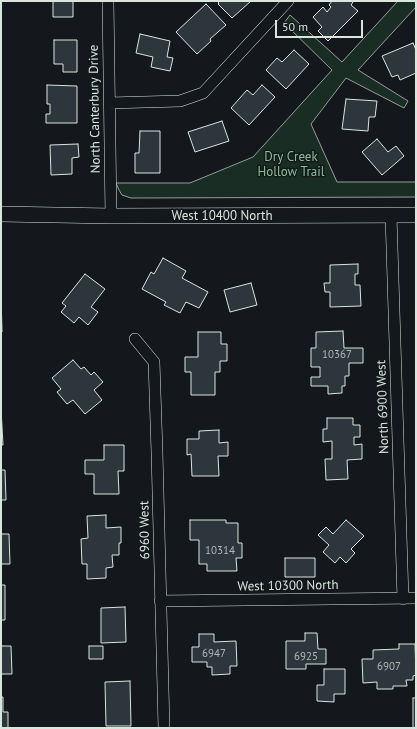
<!DOCTYPE html>
<style>
body{margin:0}
#map{position:relative;width:417px;height:729px;overflow:hidden;background:#14181c;font-family:"PT Sans",sans-serif}
canvas{display:block}
.frame{position:absolute;inset:0;border:2px solid #d8e6dc;pointer-events:none}
.scale{position:absolute;left:275px;top:20px;width:88px;height:18px;box-sizing:border-box;border:2px solid #d8e6dc;border-top:0;padding-left:5px;font-size:12px;line-height:14px;white-space:nowrap;color:#d8e6dc;-webkit-text-stroke:3px #14181c;paint-order:stroke}
</style>
<div id="map">
<canvas width="417" height="729"></canvas>
<div class="frame"></div>
<div class="scale">50 m</div>
</div>
<script>
const ctx = document.querySelector('canvas').getContext('2d');
ctx.lineJoin = 'round';
function paint(path, color) { ctx.fillStyle = color; ctx.fill(path, 'evenodd'); }
const poly = rows => new Path2D(rows.map(r => 'M' + r).join(''));
function strokePath(path, color, width, dash) { ctx.strokeStyle = color; ctx.lineWidth = width; ctx.lineCap = dash ? 'butt' : 'round'; ctx.setLineDash(dash || []); ctx.stroke(path); }
function label(font, color, halo, rows, align = 'center') {
  ctx.font = font + ' "PT Sans",sans-serif'; ctx.lineWidth = 3; ctx.setLineDash([]); ctx.textBaseline = 'middle'; ctx.strokeStyle = halo; ctx.fillStyle = color; for (const [text, x, y, turn = 0] of rows) {
    ctx.save(); ctx.translate(x, y); ctx.rotate((+turn || 0) * Math.PI / 180); ctx.textAlign = isNaN(turn) ? turn : align; if (halo) ctx.strokeText(text, 0, 0); ctx.fillText(text, 0, 0); ctx.restore();
  }
}
const green = poly([
 [398,1,416,1,416,7,358,70,408,101,404,108,346,78,311,124,337,182,416,182,416,197,131,198,122,195,119,190,116,183,190,183,253,157,332,70,284,23,290,15,342,62,398,1]
]);
paint(green, '#1a2d24');
strokePath(green, '#939e99', 1);
const building = poly([
 [53,1,73,1,73,17,53,17,53,1],
 [217,1,251,1,232,18,218,4,219,3,217,1],
 [332,1,352,1,353,2,351,5,358,11,328,41,318,31,322,27,313,17,323,7,327,12,331,7,329,5,332,1],
 [206,4,226,25,210,39,211,41,197,54,176,32,206,4],
 [140,34,170,41,167,57,173,58,170,71,151,67,153,57,136,53,140,34],
 [54,40,77,40,77,72,63,72,63,64,54,64,54,40],
 [413,43,416,50,416,73,400,80,398,75,392,77,382,56,413,43],
 [294,50,309,64,286,89,266,70,277,58,282,62,294,50],
 [47,85,77,86,77,123,46,123,46,114,50,114,50,104,47,104,47,85],
 [262,85,275,97,249,125,231,108,247,90,253,95,262,85],
 [346,99,377,101,375,117,369,117,368,131,342,129,346,99],
 [222,121,229,141,195,152,188,132,222,121],
 [140,131,160,131,160,173,135,173,135,153,139,153,140,131],
 [377,139,388,152,396,146,404,156,382,175,362,152,377,139],
 [78,144,79,157,72,158,72,174,51,175,50,145,78,144],
 [163,258,186,271,182,278,208,292,199,308,186,302,180,313,164,305,166,302,142,289,151,272,154,274,163,258],
 [358,264,358,274,355,274,355,285,360,285,361,306,330,307,330,292,325,292,324,283,330,283,330,265,358,264],
 [85,274,105,289,91,307,98,312,88,325,79,317,74,323,61,312,66,306,62,303,85,274],
 [251,283,257,305,230,312,224,290,251,283],
 [1,297,2,332,1,332,1,297],
 [343,331,344,348,363,348,363,363,349,363,349,376,345,376,345,386,342,386,342,393,328,394,328,386,311,386,311,377,320,377,320,367,311,367,311,348,316,348,316,332,343,331],
 [198,332,221,332,221,344,227,344,227,361,220,361,220,372,215,372,215,395,191,395,191,372,185,372,185,357,198,357,198,332],
 [73,360,81,369,84,367,91,375,94,372,103,382,94,390,102,400,85,414,73,400,67,404,57,392,61,389,52,378,73,360],
 [1,409,3,445,1,445,1,409],
 [327,418,353,418,353,425,360,425,360,437,354,437,354,445,362,444,362,459,347,460,348,479,326,480,325,459,332,459,332,441,323,442,323,429,327,429,327,418],
 [219,430,219,443,228,442,228,456,218,456,219,476,192,476,191,454,187,455,187,439,199,439,199,431,219,430],
 [104,445,124,445,124,471,118,471,119,494,94,494,94,474,85,474,85,460,104,460,104,445],
 [1,470,5,470,6,500,1,500,1,470],
 [106,515,106,528,121,527,121,543,119,543,119,555,112,555,113,567,106,568,106,578,87,579,87,564,82,564,81,539,88,538,87,516,106,515],
 [190,520,226,520,226,523,238,523,238,543,242,543,242,558,236,558,237,571,207,571,207,564,199,564,199,540,190,540,190,520],
 [346,520,364,536,351,549,355,553,346,563,340,557,335,563,323,552,329,545,318,535,326,527,333,534,346,520],
 [1,534,9,534,10,564,1,564,1,534],
 [285,558,315,558,315,577,285,577,285,558],
 [1,585,5,585,5,620,1,620,1,585],
 [125,607,126,642,101,643,101,608,125,607],
 [305,633,317,633,318,649,326,649,326,664,306,664,306,669,286,669,286,641,305,641,305,633],
 [199,634,214,634,214,642,236,641,237,666,230,666,230,674,212,675,212,667,207,667,207,662,192,662,192,647,199,647,199,634],
 [399,644,415,644,416,675,413,676,413,680,406,680,407,686,393,686,393,689,377,689,377,682,363,683,362,659,373,659,373,650,399,649,399,644],
 [1,646,11,646,12,674,1,674,1,646],
 [89,646,103,646,103,659,89,659,89,646],
 [324,669,345,669,345,694,334,694,334,702,317,701,317,685,324,685,324,669],
 [130,681,131,726,106,726,105,682,130,681],
 [1,697,3,697,3,712,8,712,8,728,1,728,1,697],
 [413,698,416,698,416,728,413,728,413,698]
]);
paint(building, '#2c363c');
strokePath(building, '#d8e6dc', 1);
const street = poly([
 [108,1,111,216],
 [109,103,180,101,203,93,288,1],
 [391,215,403,599],
 [135,339,154,362,157,452,164,728],
 [160,601,416,598]
]);
const secondary = poly([
 [1,214,111,216,416,215]
]);
strokePath(street, '#d8e6dc', 12);
strokePath(secondary, '#d8e6dc', 16);
strokePath(street, '#14181c', 11);
strokePath(secondary, '#14181c', 15);
label('11px', '#adbab4', null, [
 ["10367",337,355],
 ["10314",220,551],
 ["6947",214,654],
 ["6925",306,657],
 ["6907",389,667]
]);
label('13px', '#d8e6dc', '#14181c', [
 ["North Canterbury Drive",95,109,-91],
 ["West 10400 North",222,216],
 ["North 6900 West",383,407,-92],
 ["6960 West",145,530,-91],
 ["West 10300 North",288,586,-1]
]);
label('13px', '#8ac095', '#14181c', [
 ["Dry Creek",291,157],
 ["Hollow Trail",291,172]
]);
</script>
